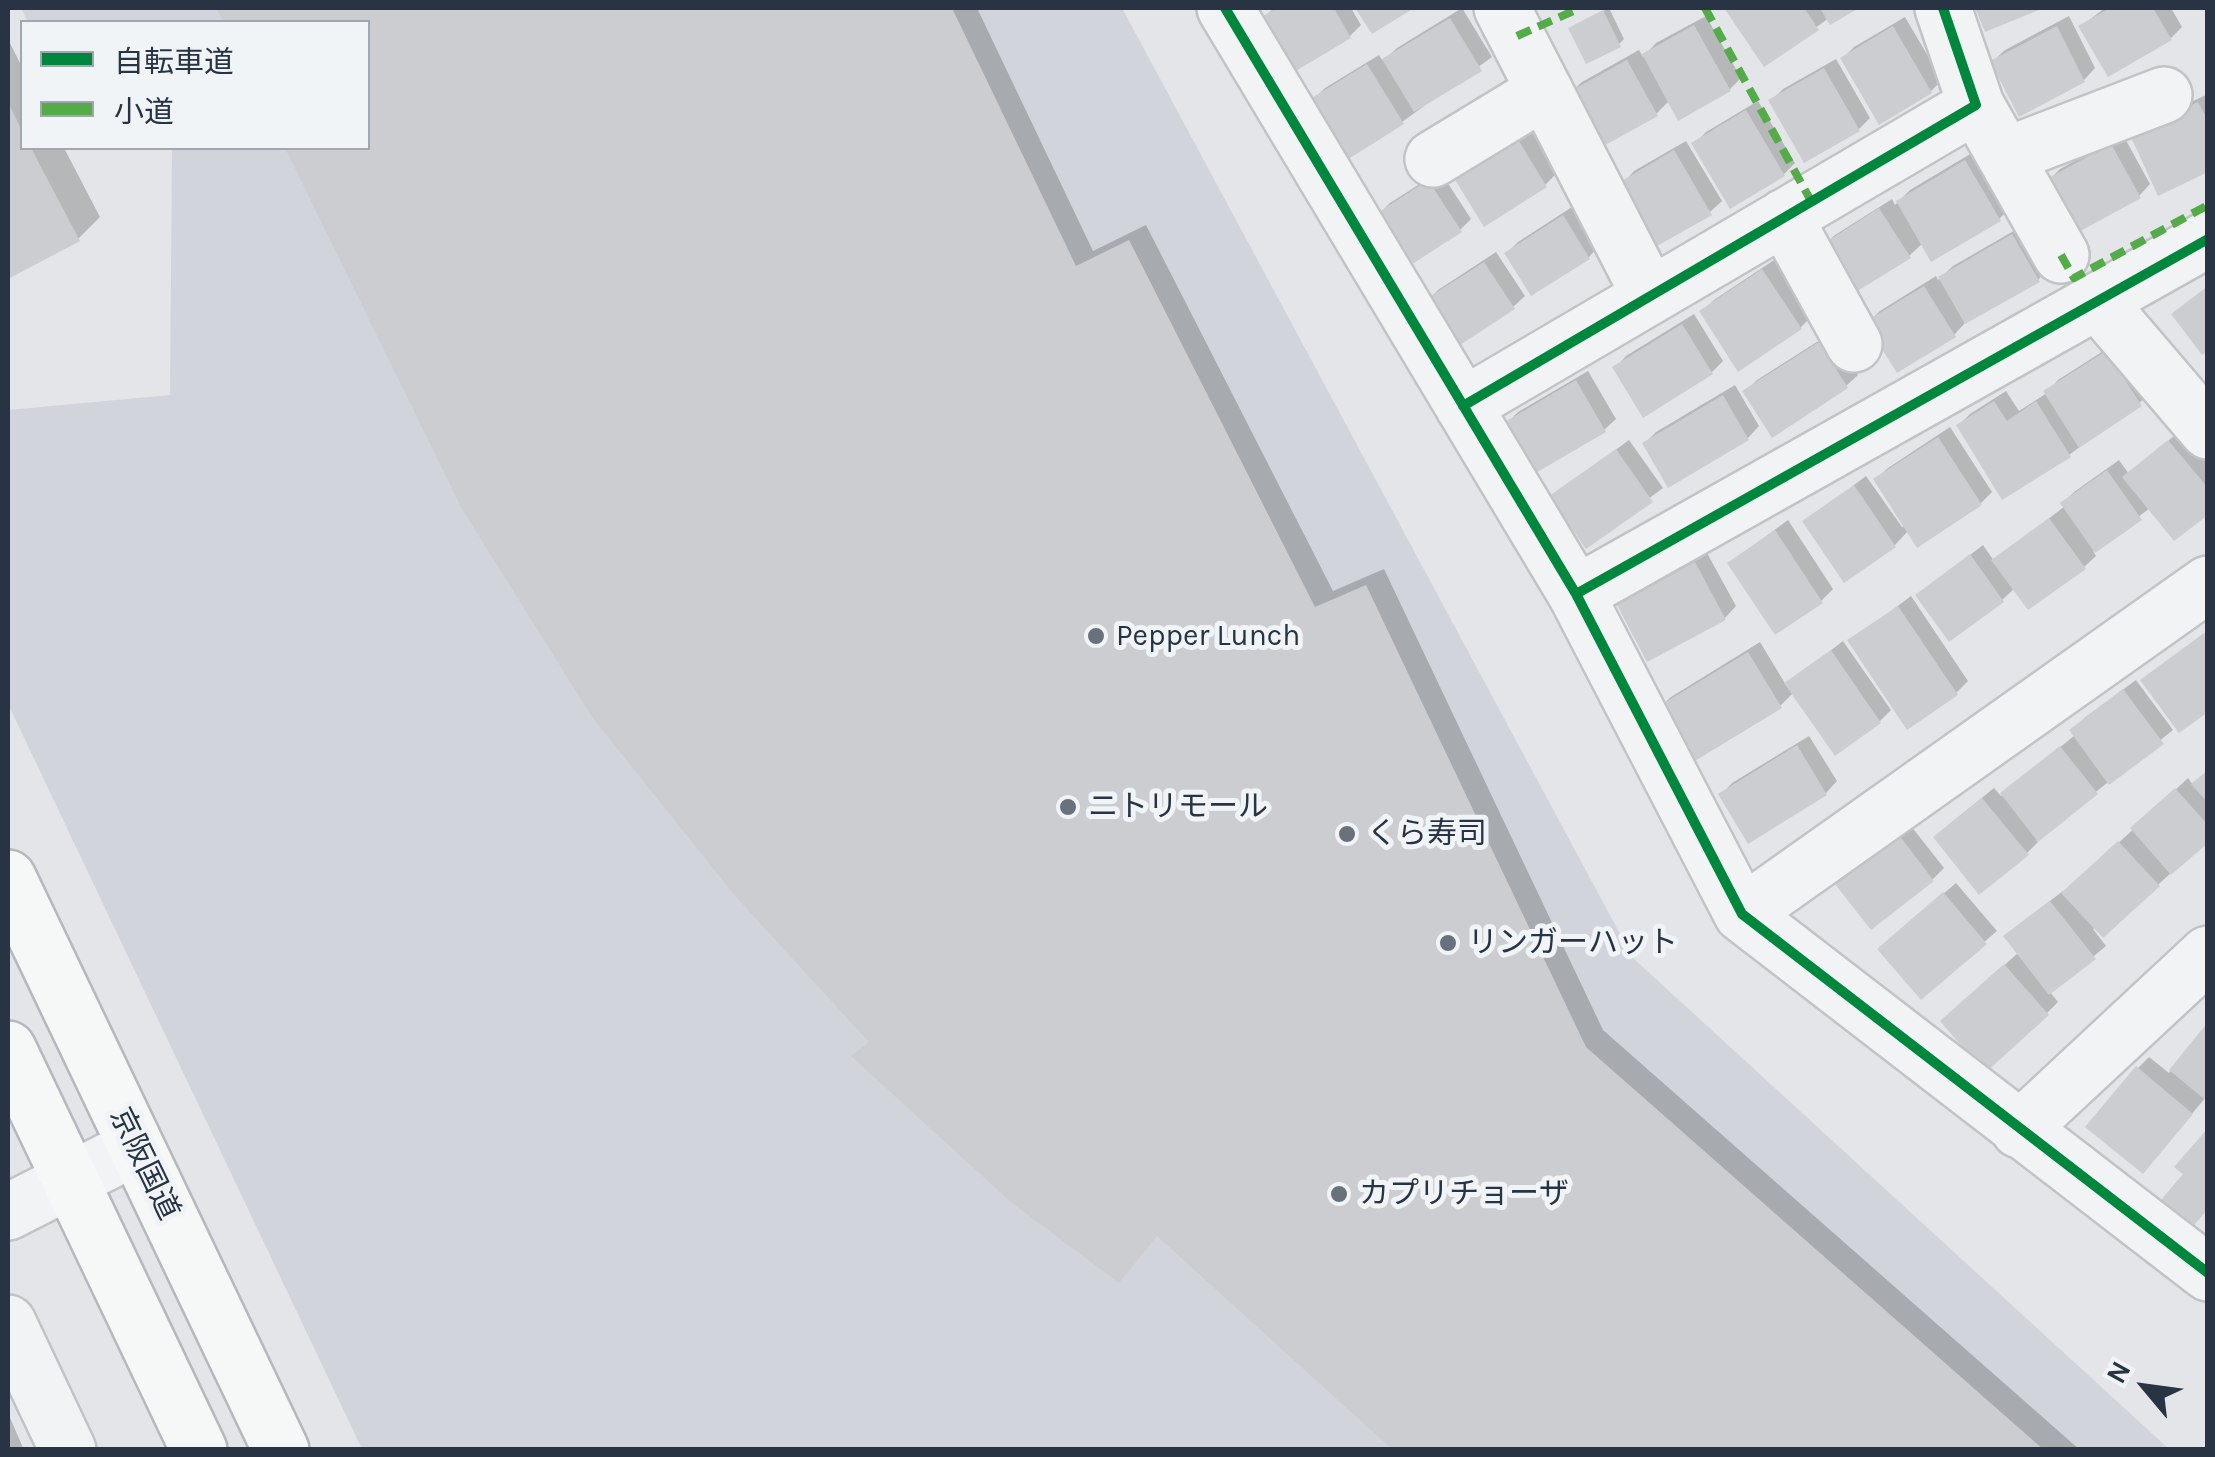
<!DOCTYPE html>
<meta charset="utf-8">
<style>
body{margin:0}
#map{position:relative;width:2215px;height:1457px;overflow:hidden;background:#e3e5e8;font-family:Karla,"Noto Sans JP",sans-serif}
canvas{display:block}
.frame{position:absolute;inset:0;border:10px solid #283343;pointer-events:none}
.legend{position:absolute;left:20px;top:20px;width:350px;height:130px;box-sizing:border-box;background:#f1f4f7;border:2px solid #a1a7af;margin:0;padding:12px 18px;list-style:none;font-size:30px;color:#283343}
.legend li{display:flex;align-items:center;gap:20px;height:50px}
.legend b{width:50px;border:2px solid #a1a7af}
.north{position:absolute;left:2095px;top:1337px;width:100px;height:100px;-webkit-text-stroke:8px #f1f4f7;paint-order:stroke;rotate:299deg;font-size:28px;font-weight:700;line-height:40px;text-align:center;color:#283343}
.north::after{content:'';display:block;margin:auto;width:35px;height:45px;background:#283343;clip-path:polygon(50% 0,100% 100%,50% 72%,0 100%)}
</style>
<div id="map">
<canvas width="2215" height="1457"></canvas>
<div class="frame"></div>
<ul class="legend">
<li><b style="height:12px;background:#00873e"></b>自転車道</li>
<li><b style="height:12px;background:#53ac47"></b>小道</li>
</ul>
<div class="north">N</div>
</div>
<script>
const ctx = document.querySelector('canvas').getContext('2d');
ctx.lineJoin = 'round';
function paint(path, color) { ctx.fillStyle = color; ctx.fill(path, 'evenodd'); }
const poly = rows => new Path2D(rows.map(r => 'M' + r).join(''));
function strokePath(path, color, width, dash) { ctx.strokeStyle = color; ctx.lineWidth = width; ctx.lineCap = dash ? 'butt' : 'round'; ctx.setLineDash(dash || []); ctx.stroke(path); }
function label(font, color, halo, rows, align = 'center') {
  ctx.font = font + ' Karla,"Noto Sans JP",sans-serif'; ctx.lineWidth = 10; ctx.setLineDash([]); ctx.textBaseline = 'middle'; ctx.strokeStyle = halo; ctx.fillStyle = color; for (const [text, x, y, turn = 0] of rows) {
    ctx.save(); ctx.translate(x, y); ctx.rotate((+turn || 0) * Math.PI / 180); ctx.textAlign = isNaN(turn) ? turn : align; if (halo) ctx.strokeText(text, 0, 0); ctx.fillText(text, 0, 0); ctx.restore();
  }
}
paint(poly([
 [21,8,1122,8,1633,958,2169,1449,362,1449,8,704,8,410,170,395,172,148,368,148,368,22,28,22]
]), '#d1d5db');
paint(poly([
 [219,8,977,8,1093,251,1146,225,1333,591,1384,569,1603,1030,2080,1450,1397,1450,1159,1234,855,1056,871,1040,464,508,287,148,368,148,368,22,226,22],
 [1274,8,1351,8,1361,25,1350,36,1295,69,1264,17],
 [1462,8,1492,57,1402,122,1313,100,1325,88,1379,55,1383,61,1397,48],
 [1609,8,1624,39,1619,44,1572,28],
 [1727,8,1854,8,1831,21,1829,18,1765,64],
 [2105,8,2171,8,2182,27,2171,38,2081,26],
 [1706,16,1741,78,1730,89,1670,100,1656,114,1570,93,1582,82,1639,50,1643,57,1656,43],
 [2069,16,2095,68,2084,80,2020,113,1993,61,2005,50],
 [1905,17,1942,80,1931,91,1843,58,1854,47],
 [8,39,22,67,22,148,64,148,100,217,78,239,8,276],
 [1836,59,1870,118,1859,129,1771,101,1783,89],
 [2208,94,2208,170,2145,124],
 [1758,101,1795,163,1784,174,1694,144,1706,132],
 [1530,129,1557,173,1545,185,1457,179],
 [2123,135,2150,184,2139,196,2048,181,2060,169],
 [1686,141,1722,201,1710,212,1623,183,1634,171],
 [1977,150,2011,207,1999,219,1923,243,1909,256,1823,246,1835,235,1892,199,1895,205,1910,190],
 [1440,171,1471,219,1460,230,1379,214,1390,203],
 [1575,205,1600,245,1589,257,1532,293,1507,253,1518,242],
 [2024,225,2049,268,2038,280,1965,323,1954,335,1868,322,1880,311,1936,276,1938,280,1953,266],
 [1496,252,1525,296,1513,307,1426,302,1438,290],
 [1774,260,1812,316,1800,328,1702,312,1714,300],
 [1694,314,1723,361,1712,372,1615,368,1626,356],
 [1831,333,1858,375,1846,386,1746,391,1757,380],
 [2119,341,2152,393,2069,455,1959,425,1970,414,2006,391,2019,411,2047,393,2058,380],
 [1588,371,1616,419,1604,430,1507,423,1518,412],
 [1735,385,1759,426,1748,438,1669,485,1645,443,1656,432],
 [1950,427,1992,492,1981,503,1909,530,1895,545,1845,579,1805,522,1866,476,1902,527,1906,525,1876,479,1888,468],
 [2181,430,2208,463,2208,511,2150,508,2093,551,2096,556,2084,567,2015,588,2002,600,1918,595,1983,545,1994,561,2065,506,2063,503,2074,492,2119,460,2129,474],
 [1629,440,1663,488,1586,545,1552,497],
 [1788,520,1833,589,1821,601,1730,563],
 [1707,553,1736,606,1725,618,1648,659,1620,606,1632,594],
 [1911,596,1968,681,1956,693,1851,641],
 [1843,641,1891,710,1880,721,1794,692,1780,706,1659,708,1671,697,1760,642,1786,685],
 [2136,680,2173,730,2036,840,2038,842,2027,853,1947,826,1994,788,2001,796,2075,735,2083,719],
 [1809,736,1837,781,1826,793,1749,840,1721,795,1732,783],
 [2208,771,2208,839,2103,935,2096,927,2093,929,2106,946,2050,992,2058,1002,2047,1013,1955,1010,2019,952,2018,925,2063,891,2065,893,2188,778,2193,785],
 [1911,826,1944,868,1933,879,1838,884],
 [1956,883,1997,931,1921,996,1892,937],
 [2208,1026,2206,1097,2154,1159,2138,1068,2149,1057,2169,1073],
 [8,1413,24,1450,8,1450]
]), '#0003');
paint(poly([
 [216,8,952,8,1076,266,1129,240,1315,607,1366,585,1586,1047,2044,1450,1393,1450,1157,1236,1119,1283,1012,1203,851,1056,869,1042,736,897,592,717,462,509,285,148,368,148,368,22,223,22],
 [1277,8,1334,8,1351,38,1294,72,1261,17],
 [1355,8,1414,8,1372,34],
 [1724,8,1804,8,1819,30,1764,67],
 [1820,8,1859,8,1830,25],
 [1975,8,2044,8,1985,32],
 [2110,8,2153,8,2172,40,2108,77,2078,26],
 [1603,10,1621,47,1586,64,1568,28],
 [1450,18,1482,71,1414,112,1382,59],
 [1694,25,1731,91,1678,121,1642,54],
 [1893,26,1932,93,1879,125,1840,58],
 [2057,26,2085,82,2019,117,1990,61],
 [1627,60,1658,116,1598,149,1567,93],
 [1367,64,1404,124,1347,160,1310,99],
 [1824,68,1860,131,1804,163,1768,100],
 [8,102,22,131,22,148,31,148,80,241,8,279],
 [2198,102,2208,121,2208,172,2158,196,2130,135],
 [1746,110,1785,176,1730,209,1691,143],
 [1517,138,1547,187,1484,227,1454,178],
 [2111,144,2141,198,2075,234,2045,180],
 [1674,150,1712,215,1657,246,1620,182],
 [1965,160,2001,221,1931,262,1896,201],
 [1428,180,1462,232,1409,266,1376,214],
 [1879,208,1911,258,1851,295,1820,246],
 [1563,215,1590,259,1531,296,1504,253],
 [2012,234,2040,282,1965,324,1938,277],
 [1484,262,1515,309,1454,349,1423,301],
 [1762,269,1802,329,1738,372,1699,311],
 [1924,286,1956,337,1897,373,1865,322],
 [2208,286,2208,351,2202,355,2171,314],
 [1682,324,1713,374,1643,418,1612,367],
 [1819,342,1848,388,1772,438,1742,391],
 [2106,351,2142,406,2079,448,2043,391],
 [1576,380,1606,432,1534,474,1503,423],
 [1723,395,1749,440,1668,488,1642,443],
 [1994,401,2007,421,2036,401,2071,457,2002,500,1956,425],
 [1938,437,1982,505,1917,548,1873,479],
 [2168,440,2208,488,2208,515,2174,541,2122,477],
 [1616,449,1653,502,1586,549,1549,496],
 [2107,470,2142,520,2095,553,2060,503],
 [1854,485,1896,547,1844,583,1802,521],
 [2049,518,2086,569,2028,610,1991,560],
 [1775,530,1823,603,1775,635,1727,563],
 [1970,554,2004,602,1949,642,1915,595],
 [1695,562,1726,620,1647,662,1617,605],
 [1898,606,1958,695,1907,730,1847,640],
 [2204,633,2208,638,2208,712,2179,733,2140,680],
 [1831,650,1881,723,1835,756,1784,683],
 [1748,652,1782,708,1690,764,1656,708],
 [2123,689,2164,744,2109,785,2069,730],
 [1797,745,1827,795,1748,844,1718,794],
 [2060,746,2098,794,2038,842,2000,793],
 [2208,770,2208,803,2191,784],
 [2175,788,2208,825,2208,843,2171,875,2130,828],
 [1982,798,2029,855,1979,895,1933,837],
 [1899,835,1934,881,1871,930,1835,884],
 [2118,841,2160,886,2103,938,2061,893],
 [1943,892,1987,944,1921,1000,1877,949],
 [2050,901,2096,959,2049,995,2003,936],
 [2004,964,2049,1015,1985,1073,1940,1021],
 [2208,1022,2208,1102,2169,1070],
 [2136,1066,2193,1114,2143,1174,2085,1127],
 [2208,1128,2208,1209,2187,1233,2156,1206,2183,1174,2174,1167]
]), '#cbcdd1');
const minor = poly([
 [1225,8,1576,594,1742,914,2208,1273],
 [1502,8,1650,296],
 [1976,105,2061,255],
 [2005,156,2164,95],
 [1433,159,1545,91],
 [1784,217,1854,344],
 [2098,302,2208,431],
 [1463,406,1976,105,1943,8],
 [1576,594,2208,239],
 [1742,914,2208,584],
 [2019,1130,2208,954],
 [8,1212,136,1147],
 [8,1323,68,1450]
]);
const highway = poly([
 [8,878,281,1450],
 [8,1049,199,1450]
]);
strokePath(minor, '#c1c3c6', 60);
strokePath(highway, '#b5b8bd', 60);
strokePath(minor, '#f2f3f5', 55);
strokePath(highway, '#f6f7f7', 55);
strokePath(poly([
 [1705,8,1811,201],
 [1517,36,1580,8],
 [2061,255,2074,278,2208,205]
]), '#53ac47', 8, [15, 8]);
strokePath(poly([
 [1225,8,1576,594,1742,914,2208,1273],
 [1463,406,1976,105,1943,8],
 [1576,594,2208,239]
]), '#00873e', 10);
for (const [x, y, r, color] of [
 [1096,636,10,"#69717d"],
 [1068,807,10,"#69717d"],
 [1347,834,10,"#69717d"],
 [1448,943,10,"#69717d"],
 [1339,1194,10,"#69717d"]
]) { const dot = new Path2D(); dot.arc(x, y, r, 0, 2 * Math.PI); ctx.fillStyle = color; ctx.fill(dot); strokePath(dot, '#f1f4f7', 4); }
label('30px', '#283343', '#f1f4f7', [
 ["Pepper Lunch",1116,636],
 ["ニトリモール",1088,807],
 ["くら寿司",1367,834],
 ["リンガーハット",1468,943],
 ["カプリチョーザ",1359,1194]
], 'left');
label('30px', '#283343', '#f1f4f7', [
 ["京阪国道",144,1164,64]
]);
</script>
